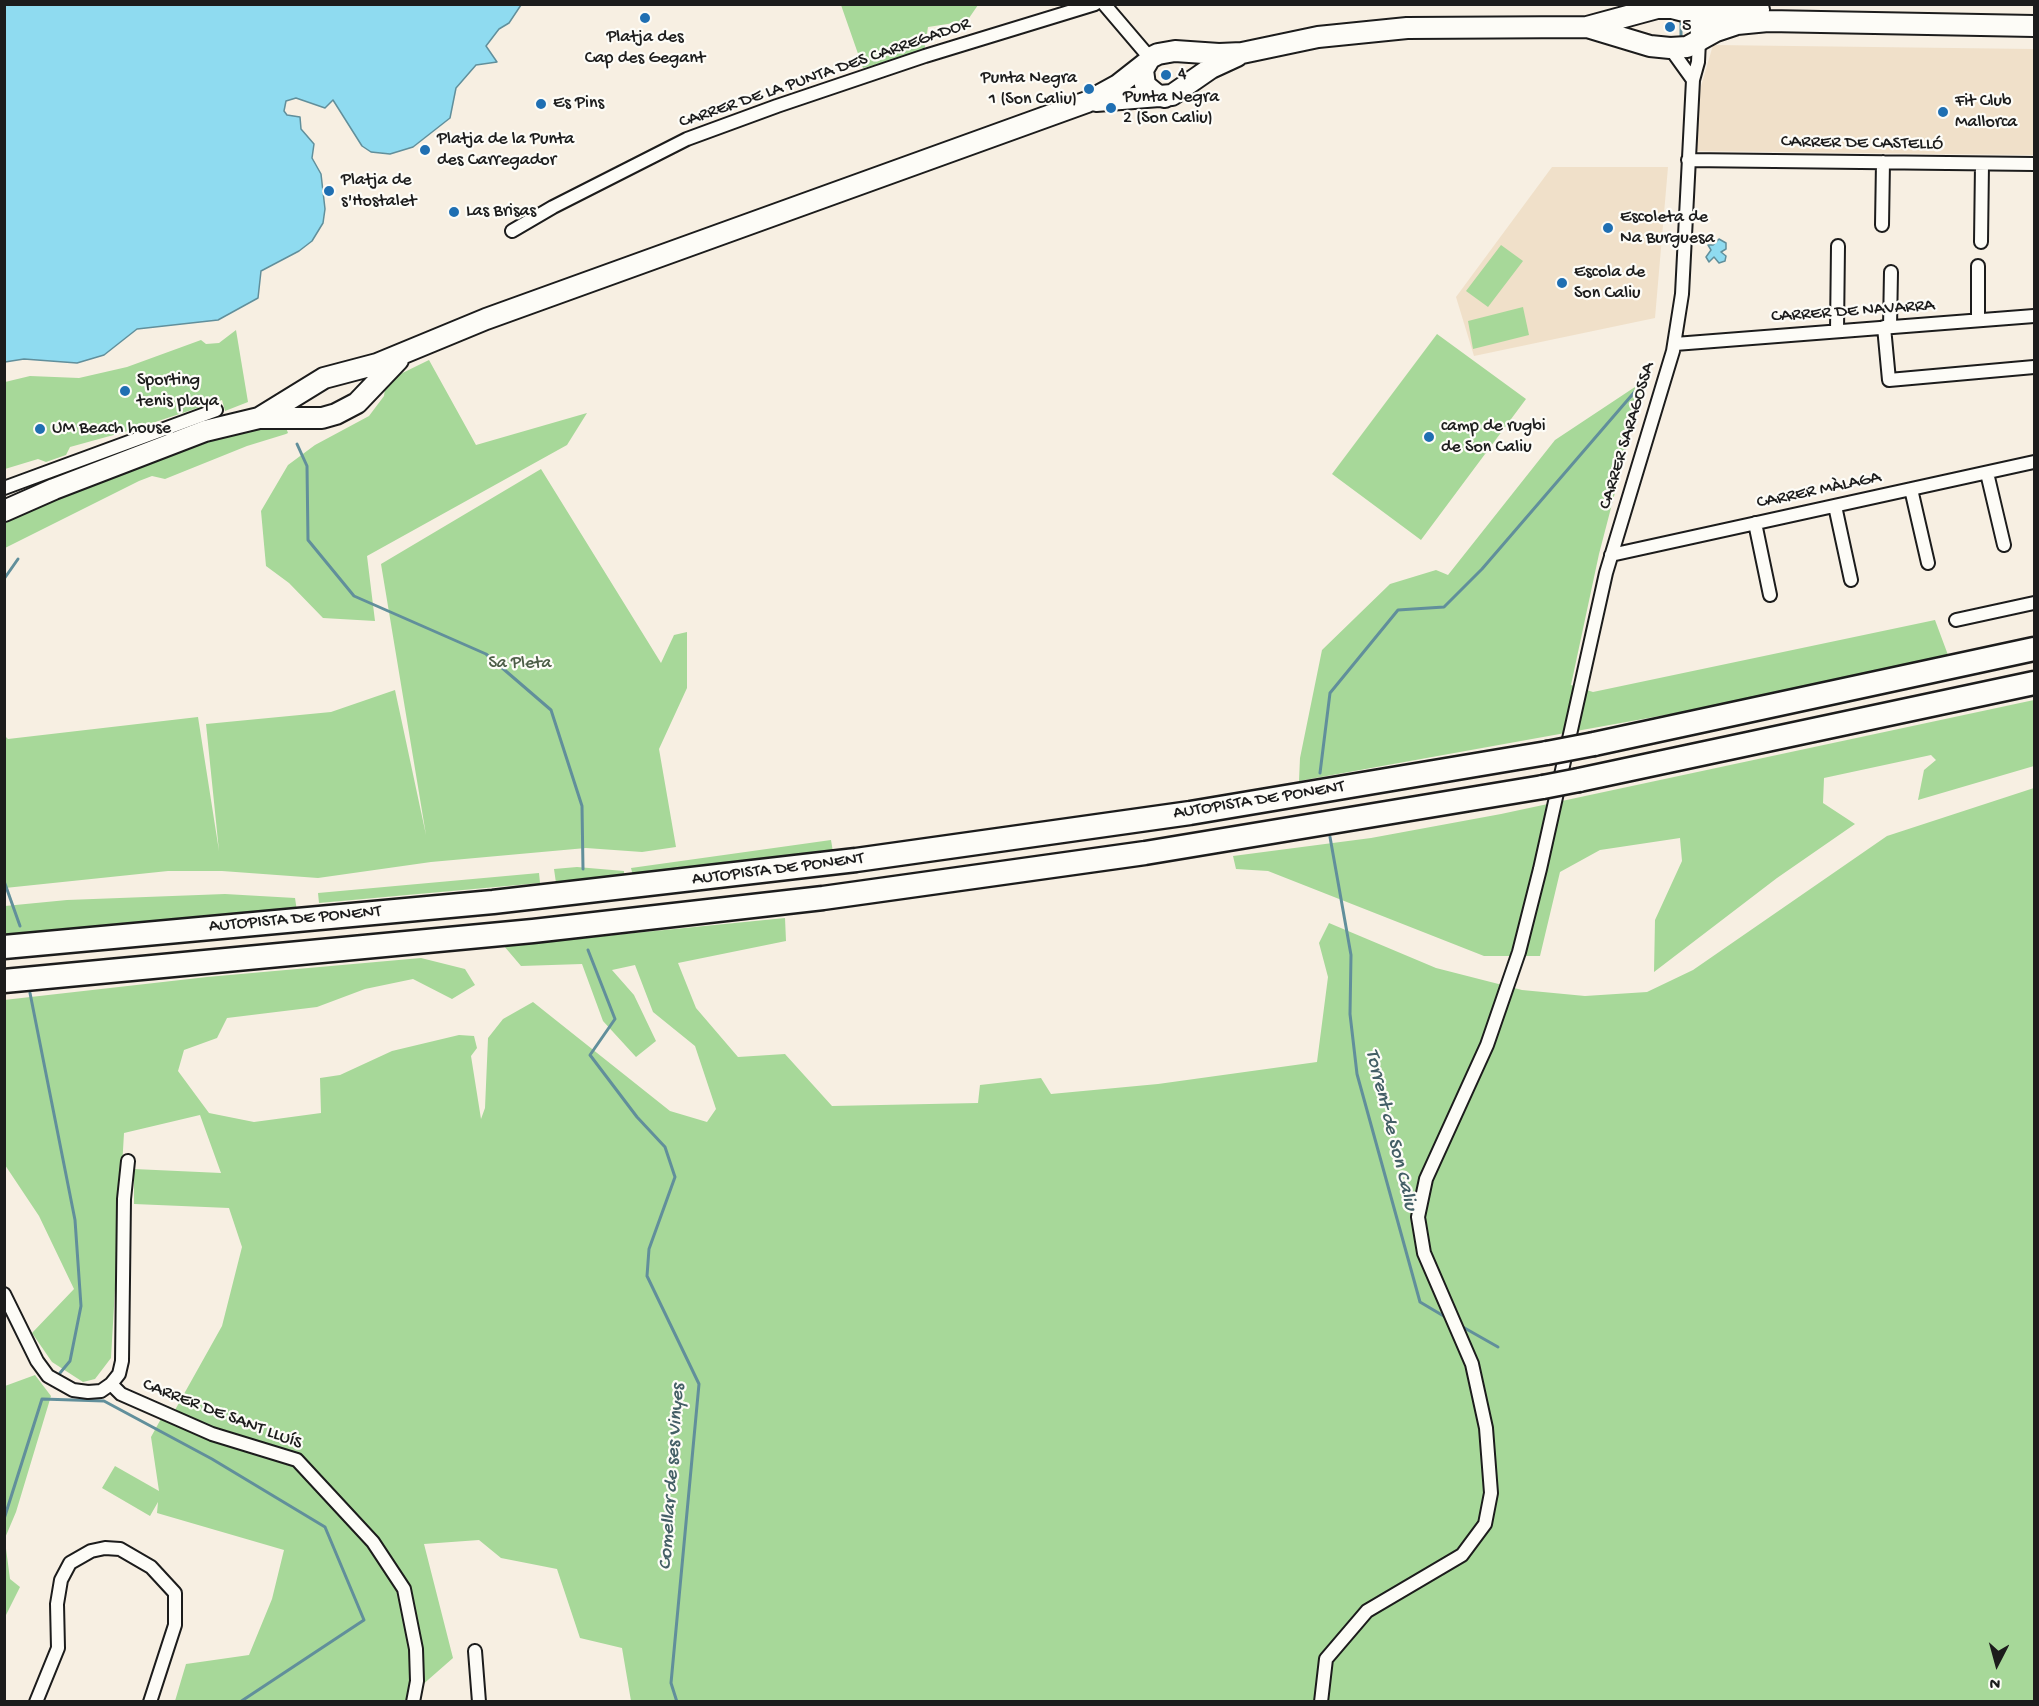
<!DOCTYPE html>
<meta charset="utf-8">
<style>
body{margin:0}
#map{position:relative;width:2039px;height:1706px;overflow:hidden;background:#f7efe2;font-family:"Gochi Hand",sans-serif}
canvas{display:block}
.frame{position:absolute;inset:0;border:6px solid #1c1c1c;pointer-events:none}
.north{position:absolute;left:1967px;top:1634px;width:60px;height:60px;-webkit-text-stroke:4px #fdfcf7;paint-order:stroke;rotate:186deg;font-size:16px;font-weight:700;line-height:24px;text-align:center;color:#1c1c1c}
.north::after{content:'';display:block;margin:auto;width:21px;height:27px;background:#1c1c1c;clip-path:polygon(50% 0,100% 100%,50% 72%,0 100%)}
</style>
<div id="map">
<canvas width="2039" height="1706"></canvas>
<div class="frame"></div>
<div class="north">N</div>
</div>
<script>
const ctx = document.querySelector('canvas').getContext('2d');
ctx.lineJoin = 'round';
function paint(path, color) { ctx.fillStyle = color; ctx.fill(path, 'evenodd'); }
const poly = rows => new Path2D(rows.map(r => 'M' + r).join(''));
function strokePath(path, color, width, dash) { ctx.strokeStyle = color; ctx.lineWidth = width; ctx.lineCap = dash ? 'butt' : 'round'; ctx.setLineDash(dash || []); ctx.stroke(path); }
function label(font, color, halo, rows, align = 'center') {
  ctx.font = font + ' "Gochi Hand",sans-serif'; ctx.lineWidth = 4.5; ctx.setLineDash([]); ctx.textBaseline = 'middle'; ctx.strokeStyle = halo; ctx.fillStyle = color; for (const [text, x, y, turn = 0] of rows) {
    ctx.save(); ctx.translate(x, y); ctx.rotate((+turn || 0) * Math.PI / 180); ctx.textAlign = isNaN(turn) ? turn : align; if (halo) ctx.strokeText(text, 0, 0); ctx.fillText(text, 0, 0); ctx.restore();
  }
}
paint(poly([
 [1713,45,2034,49,2034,155,1696,151,1700,90],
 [1552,167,1668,167,1655,318,1474,356,1456,297]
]), '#f0e0c9');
paint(poly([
 [841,5,978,5,967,21,928,27,924,52,863,68],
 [1501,245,1523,261,1488,307,1466,291],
 [1523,307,1529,335,1473,349,1468,321],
 [236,330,248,402,225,411,222,400,128,431,70,447,66,455,46,462,38,459,5,469,5,382,30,376,79,378,127,367,201,340,206,344,219,343],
 [1437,334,1526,399,1421,540,1332,474],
 [429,360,476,445,587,413,567,445,367,556,375,621,323,618,289,583,266,566,261,511,288,465,315,445,369,416,384,396,386,381],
 [1644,381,1599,554,1571,685,1593,692,1935,620,1948,655,1765,697,1299,781,1300,758,1322,650,1390,584,1436,570,1448,575,1555,440],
 [285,425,288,433,286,434,247,446,165,479,152,476,139,481,5,548,5,523,81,488,179,449,246,429],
 [541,469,661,663,674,635,687,632,687,688,659,749,676,847,642,852,586,848,431,862,318,878,222,871,168,871,5,888,5,736,8,739,198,717,219,851,206,724,331,712,395,690,426,835,381,564],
 [2034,700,2034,766,1918,800,1924,770,1936,760,1931,755,1824,778,1823,803,1855,824,1777,878,1654,972,1655,920,1682,861,1680,838,1600,850,1560,872,1540,956,1484,956,1268,871,1236,869,1233,856,1371,838,1501,814],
 [2034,788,2034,1701,631,1701,622,1648,580,1638,557,1569,501,1558,479,1540,424,1544,453,1658,404,1701,175,1701,186,1664,249,1655,272,1599,284,1550,157,1513,158,1502,150,1516,102,1488,115,1466,159,1491,151,1437,168,1406,175,1410,222,1326,242,1247,229,1208,134,1204,134,1169,221,1173,200,1115,124,1133,111,1358,95,1379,83,1382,52,1362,32,1333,74,1289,39,1216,5,1165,4,1000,207,977,421,958,465,969,475,985,452,999,413,979,365,989,317,1007,227,1018,217,1038,184,1050,178,1071,209,1113,254,1122,321,1113,320,1078,340,1075,392,1051,459,1035,474,1036,477,1048,471,1056,481,1119,485,1108,488,1038,503,1019,533,1002,670,1111,707,1122,716,1109,695,1046,653,1012,635,965,612,970,634,995,656,1041,636,1057,603,1021,582,964,521,966,504,946,785,918,786,941,678,963,696,1008,738,1057,785,1054,832,1106,978,1103,980,1085,1041,1078,1051,1094,1158,1084,1317,1062,1328,977,1319,943,1329,923,1436,968,1522,990,1585,996,1647,992,1693,970,1887,836],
 [831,840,833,852,633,876,631,868],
 [577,867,624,871,624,877,556,883,554,869],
 [539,873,540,883,319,903,318,893],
 [225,894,295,898,297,911,5,938,5,906,67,900],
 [35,1375,51,1396,16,1512,5,1538,5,1386],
 [5,1541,10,1579,20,1587,5,1617]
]), '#a7d899');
const water = poly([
 [5,4,521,4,521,5,509,23,499,29,486,46,497,62,476,65,456,88,450,118,413,147,390,154,371,152,362,146,333,100,325,108,296,98,286,101,284,111,287,115,300,117,301,129,314,144,312,158,321,174,325,209,323,223,312,241,299,251,261,271,258,298,218,320,137,329,104,355,77,363,24,359,5,362,5,4],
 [1719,239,1726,243,1726,249,1721,252,1726,256,1725,261,1719,263,1714,257,1709,262,1706,257,1711,250,1708,245,1713,245,1719,239]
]);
paint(water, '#8fdbf0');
strokePath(water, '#618f9b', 1.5);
strokePath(poly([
 [1681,38,1681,19],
 [297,444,307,466,308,540,354,596,486,654,551,710,582,806,583,869],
 [4,579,18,559],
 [1320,773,1330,693,1398,610,1444,607,1482,569,1644,381],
 [1330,837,1351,955,1350,1014,1357,1074,1420,1302,1447,1318],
 [4,881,20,926],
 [588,950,615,1019,590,1055,637,1117,665,1147,675,1177,649,1249,647,1276,699,1384,671,1683,677,1702],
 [30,993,75,1220,81,1306,70,1361,60,1373],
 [1461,1326,1498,1347],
 [4,1519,42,1399,104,1401,212,1459,325,1527,364,1620,240,1702]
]), '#618f9b', 3);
const minor = poly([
 [1104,4,1150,58],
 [1670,48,1693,80],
 [1688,160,2034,164],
 [1882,225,1883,162],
 [512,231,553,207,687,139,777,106,925,56,1095,4],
 [1981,242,1982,164],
 [1978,266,1978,320],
 [1884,327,1889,380,2034,367],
 [1890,327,1891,272],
 [1837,331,1838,246],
 [1675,344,2034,316],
 [1987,473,2004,545],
 [4,488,216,410],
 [1911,489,1928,563],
 [1835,506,1851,580],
 [1755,523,1770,595],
 [1611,555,2034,462],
 [1956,620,2034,603],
 [4,1294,37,1361,48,1376,73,1390,88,1392,101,1391,111,1384,119,1374,122,1361,124,1199,128,1161],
 [111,1384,121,1394,212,1434,297,1460,373,1542,404,1589,416,1649,417,1681,413,1702],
 [475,1651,479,1702],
 [36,1702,58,1648,57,1604,61,1580,70,1563,91,1551,105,1548,120,1549,151,1567,175,1593,175,1625,150,1702],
 [1321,1702,1326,1659,1367,1611,1462,1555,1485,1524,1491,1493,1486,1428,1472,1364,1424,1253,1418,1217,1426,1179,1487,1045,1519,952,1540,869,1606,573,1673,351,1682,294,1693,80,1698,62,1699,41]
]);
const primary = poly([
 [1696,14,1759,10],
 [1587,27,1650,46,1670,48,1687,47,1716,31,1737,24,1768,21,2034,26],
 [1165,97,1157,95,1145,85,1143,70,1150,58,1158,54,1175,51,1219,54,1242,53,1318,37,1407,28,1587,27,1657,8,1672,8,1696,14,1702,24,1700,40],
 [1096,101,1172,95,1211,68,1237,56],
 [259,418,324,378,377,364,486,319,1087,102,1118,85,1146,63],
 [4,511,54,489,205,431,259,418,322,418,336,414,357,403,398,360]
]);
const motorway = poly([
 [1594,744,2034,649],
 [1579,780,2034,683],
 [4,947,493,902,856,860,1190,813,1547,753],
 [4,981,533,931,823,898,1145,853,1543,787]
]);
strokePath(minor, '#1c1c1c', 16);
strokePath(primary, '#1c1c1c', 24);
strokePath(motorway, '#1c1c1c', 27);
strokePath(minor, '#fdfcf7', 12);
strokePath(primary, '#fdfcf7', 20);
strokePath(motorway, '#fdfcf7', 22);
const motorwayBridge = poly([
 [1547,753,1594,744],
 [1543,787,1579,780]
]);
strokePath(motorwayBridge, '#1c1c1c', 27, []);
strokePath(motorwayBridge, '#fdfcf7', 22);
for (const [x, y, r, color] of [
 [645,18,6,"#1f6fb2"],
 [1670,27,6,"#1f6fb2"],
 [1166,75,6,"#1f6fb2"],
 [1089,89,6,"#1f6fb2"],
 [541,104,6,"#1f6fb2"],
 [1111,108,6,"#1f6fb2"],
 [1943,112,6,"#1f6fb2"],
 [425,150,6,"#1f6fb2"],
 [329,191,6,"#1f6fb2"],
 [454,212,6,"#1f6fb2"],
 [1608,228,6,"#1f6fb2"],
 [1562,283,6,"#1f6fb2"],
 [125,391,6,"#1f6fb2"],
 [40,429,6,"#1f6fb2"],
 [1429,437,6,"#1f6fb2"]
]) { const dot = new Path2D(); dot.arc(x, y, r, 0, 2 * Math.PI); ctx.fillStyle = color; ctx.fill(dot); strokePath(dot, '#fdfcf7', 2); }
label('18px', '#1c1c1c', '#fdfcf7', [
 ["5",1682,27],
 ["Platja des",645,38,"center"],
 ["Cap des Gegant",645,59,"center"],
 ["4",1178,75],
 ["Punta Negra",1077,79,"right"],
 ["1 (Son Caliu)",1077,100,"right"],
 ["Punta Negra",1123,98],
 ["2 (Son Caliu)",1123,119],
 ["Fit Club",1955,102],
 ["Mallorca",1955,123],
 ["Es Pins",553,104],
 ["Platja de la Punta",437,140],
 ["des Carregador",437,161],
 ["Platja de",341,181],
 ["s'Hostalet",341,202],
 ["Las Brisas",466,212],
 ["Escoleta de",1620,218],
 ["Na Burguesa",1620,239],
 ["Escola de",1574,273],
 ["Son Caliu",1574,294],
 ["Sporting",137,381],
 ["tenis playa",137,402],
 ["camp de rugbi",1441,427],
 ["de Son Caliu",1441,448],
 ["UM Beach house",52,429]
], 'left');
label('18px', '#1c1c1c', '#fdfcf7', [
 ["CARRER DE LA PUNTA DES CARREGADOR",825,74,-19],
 ["CARRER DE CASTELLÓ",1862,144,1],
 ["CARRER DE NAVARRA",1853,312,-4],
 ["CARRER SARAGOSSA",1628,436,-73],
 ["CARRER MÀLAGA",1819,491,-12],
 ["AUTOPISTA DE PONENT",1259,801,-9],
 ["AUTOPISTA DE PONENT",778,870,-7],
 ["AUTOPISTA DE PONENT",295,920,-5],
 ["CARRER DE SANT LLUÍS",222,1415,21]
]);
label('18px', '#4d5e48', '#fdfcf7', [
 ["Sa Pleta",520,664]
]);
label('italic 20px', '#445f66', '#fdfcf7', [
 ["Torrent de Son Caliu",1390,1130,76],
 ["Comellar de ses Vinyes",673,1477,-86]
]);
</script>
